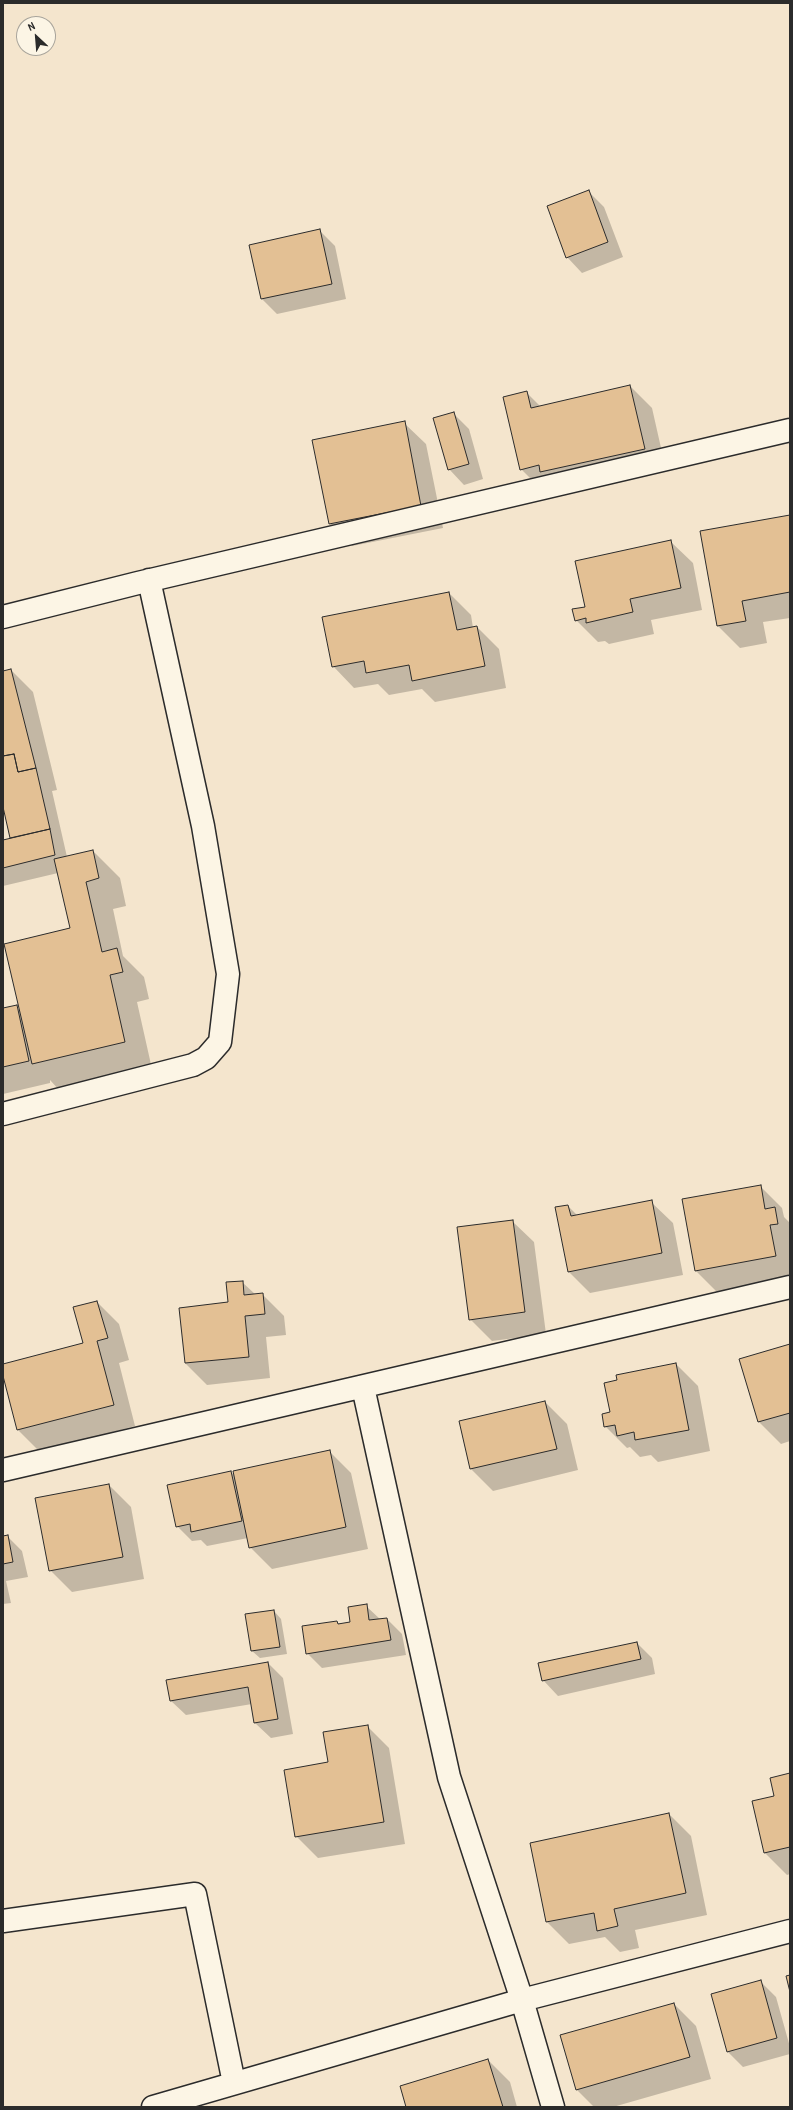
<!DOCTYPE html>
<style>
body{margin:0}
#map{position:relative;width:793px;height:2110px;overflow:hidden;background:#f4e5cd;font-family:"Patrick Hand",sans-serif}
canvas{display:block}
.frame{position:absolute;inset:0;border:4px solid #2b2b2b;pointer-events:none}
.north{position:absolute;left:16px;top:16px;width:40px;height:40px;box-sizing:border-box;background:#fcf5e5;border:1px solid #a8a49b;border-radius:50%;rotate:334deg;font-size:11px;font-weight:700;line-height:16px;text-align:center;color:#2b2b2b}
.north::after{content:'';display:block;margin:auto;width:14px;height:18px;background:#2b2b2b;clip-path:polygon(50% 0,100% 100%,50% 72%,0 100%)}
</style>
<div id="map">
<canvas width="793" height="2110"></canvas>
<div class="frame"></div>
<div class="north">N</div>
</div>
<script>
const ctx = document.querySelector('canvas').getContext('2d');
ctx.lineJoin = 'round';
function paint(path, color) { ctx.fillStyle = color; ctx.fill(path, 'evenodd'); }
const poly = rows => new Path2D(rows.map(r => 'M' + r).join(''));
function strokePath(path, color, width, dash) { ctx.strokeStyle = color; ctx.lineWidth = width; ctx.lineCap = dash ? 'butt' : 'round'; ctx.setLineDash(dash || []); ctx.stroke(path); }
paint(poly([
 [589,192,604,207,623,257,582,273,567,257],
 [319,230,335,246,346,299,277,314,262,299,251,246],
 [630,386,652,408,666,470,543,491,521,469,527,393,540,406],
 [454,414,469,429,483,479,464,485,449,469],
 [404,423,426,444,443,528,352,546,330,524,314,441],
 [790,516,790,618,763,622,767,643,740,648,718,626],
 [671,542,693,563,702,610,651,620,654,634,609,644,605,641,598,642,576,620,586,608],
 [449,593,471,615,473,628,477,627,499,649,506,688,435,702,422,689,389,695,378,684,354,688,333,666],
 [11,670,33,692,57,790,52,791,67,857,93,851,120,878,126,906,113,909,123,956,144,977,149,999,137,1002,152,1069,60,1091,50,1080,50,1083,3,1094,3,1009,16,1007,21,1011,71,929,58,873,3,886,3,841,12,839,3,803,3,672],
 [760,1186,782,1208,784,1217,790,1223,790,1279,717,1292,695,1270],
 [651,1202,673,1223,683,1275,590,1293,568,1271,568,1206,578,1216],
 [512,1221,534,1242,546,1334,492,1341,470,1319],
 [242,1282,256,1295,262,1294,284,1316,286,1335,266,1337,270,1378,207,1385,185,1363,180,1309,229,1303],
 [97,1302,119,1324,129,1360,119,1363,135,1426,40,1452,18,1430,3,1372,3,1365,84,1344],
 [790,1345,790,1441,781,1444,759,1422,740,1360],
 [676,1364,698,1386,710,1451,658,1462,651,1455,640,1457,630,1447,627,1448,605,1426],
 [545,1402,567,1424,578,1470,493,1491,471,1469,460,1422],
 [329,1451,351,1473,368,1549,272,1569,250,1547,248,1538,207,1546,201,1540,192,1541,177,1526,231,1472,235,1476],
 [109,1485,131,1507,144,1579,72,1592,50,1570],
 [7,1536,22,1551,28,1577,6,1581,11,1603,3,1604,3,1537],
 [366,1606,381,1620,387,1619,402,1634,406,1655,322,1668,307,1653,337,1622,340,1625,351,1623],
 [274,1611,281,1619,287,1654,260,1658,252,1651],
 [637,1643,652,1658,655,1674,558,1696,543,1680],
 [268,1663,283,1678,293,1734,271,1738,255,1723,252,1704,186,1715,170,1700],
 [367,1726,389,1748,405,1844,318,1858,296,1836,329,1763],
 [790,1774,790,1874,787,1875,765,1853,753,1802,775,1797],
 [669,1814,691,1836,707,1915,635,1930,639,1948,620,1952,605,1937,569,1944,547,1922,531,1843],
 [761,1982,776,1997,790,2047,790,2054,743,2067,728,2052],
 [674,2004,696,2026,711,2079,613,2107,594,2107,576,2089],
 [488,2060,510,2082,517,2107,408,2107]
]), '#0003');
const building = poly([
 [589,190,608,242,566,258,547,206,589,190],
 [320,229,332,284,261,299,249,245,320,229],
 [630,385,645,449,540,472,539,465,520,470,503,397,527,391,531,408,630,385],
 [454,412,469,464,448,470,433,418,454,412],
 [405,421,421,506,329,524,312,440,405,421],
 [790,515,790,592,742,601,746,621,717,626,700,531,790,515],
 [671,540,681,588,630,599,633,612,586,623,586,618,575,621,572,609,585,607,575,561,671,540],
 [449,592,457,630,477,626,485,666,412,681,409,665,366,673,364,661,332,667,322,617,449,592],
 [11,669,36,768,18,772,14,754,3,756,3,671,11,669],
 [14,754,18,772,36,768,50,829,10,838,3,807,3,756,14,754],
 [50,829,55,855,3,868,3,840,50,829],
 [93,850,99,878,86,882,102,952,117,948,123,972,110,975,125,1042,32,1064,4,944,70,928,54,859,93,850],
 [17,1005,29,1061,3,1067,3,1008,17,1005],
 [761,1185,765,1209,775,1207,778,1224,770,1225,776,1256,695,1271,682,1199,761,1185],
 [652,1200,662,1253,568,1272,555,1207,568,1205,571,1216,652,1200],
 [513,1220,525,1312,469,1320,457,1227,513,1220],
 [243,1281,244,1295,263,1293,265,1314,245,1316,249,1357,185,1363,179,1308,228,1302,226,1282,243,1281],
 [97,1301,108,1338,97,1341,114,1405,17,1430,3,1376,3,1364,83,1343,73,1307,97,1301],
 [790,1344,790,1413,758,1422,739,1359,790,1344],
 [676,1363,689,1430,635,1440,634,1432,617,1436,615,1425,604,1427,602,1414,610,1412,604,1383,617,1380,616,1375,676,1363],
 [545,1401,557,1449,470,1469,459,1421,545,1401],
 [330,1450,346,1527,249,1548,233,1471,330,1450],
 [231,1471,242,1521,191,1532,190,1524,176,1527,167,1485,231,1471],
 [109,1484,123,1557,49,1571,35,1498,109,1484],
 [8,1535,13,1562,3,1564,3,1536,8,1535],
 [367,1604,369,1620,387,1618,391,1640,306,1654,302,1626,337,1621,338,1624,350,1622,348,1607,367,1604],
 [274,1610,280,1647,251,1651,245,1614,274,1610],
 [637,1642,641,1659,542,1681,538,1663,637,1642],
 [268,1662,278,1719,254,1723,248,1687,170,1701,166,1680,268,1662],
 [368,1725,384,1822,295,1837,284,1770,328,1762,323,1732,368,1725],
 [790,1773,790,1847,764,1853,752,1801,774,1796,770,1778,790,1773],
 [669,1813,686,1893,614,1909,618,1926,597,1931,594,1913,546,1922,530,1843,669,1813],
 [790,1975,790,1992,786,1976,790,1975],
 [761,1980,777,2038,727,2052,711,1994,761,1980],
 [674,2003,690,2057,576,2090,560,2035,674,2003],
 [488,2059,503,2107,406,2107,400,2086,488,2059]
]);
paint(building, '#e3c094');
strokePath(building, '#2b2b2b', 1);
const street = poly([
 [3,617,138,583,790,430],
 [3,1114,193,1065,206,1058,220,1042,228,974,203,826,149,580],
 [363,1387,449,1777,522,2000,553,2107],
 [3,1470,790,1287],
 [3,1921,195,1894,234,2083],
 [153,2107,522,2000,790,1931]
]);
strokePath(street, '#2b2b2b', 25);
strokePath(street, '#fcf5e5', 22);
</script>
